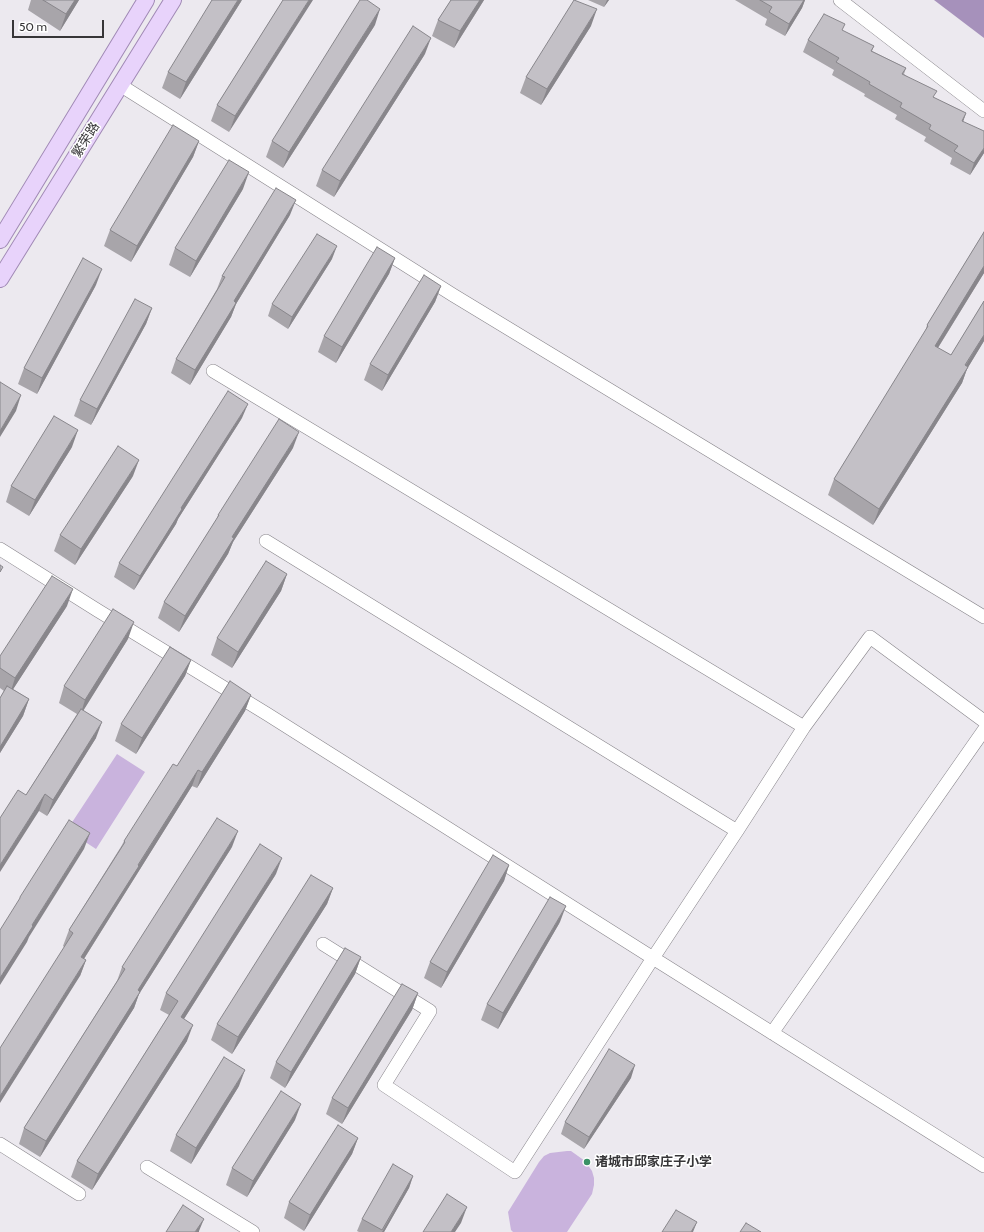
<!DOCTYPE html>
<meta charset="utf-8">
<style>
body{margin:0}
#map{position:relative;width:984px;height:1232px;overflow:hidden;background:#ece9ef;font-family:Cabin,sans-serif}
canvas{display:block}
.scale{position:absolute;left:12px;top:20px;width:92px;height:18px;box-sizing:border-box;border:2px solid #373638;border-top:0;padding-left:5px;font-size:12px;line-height:14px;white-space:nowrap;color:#373638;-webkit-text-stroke:3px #fff;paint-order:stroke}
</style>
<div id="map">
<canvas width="984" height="1232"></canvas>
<div class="scale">50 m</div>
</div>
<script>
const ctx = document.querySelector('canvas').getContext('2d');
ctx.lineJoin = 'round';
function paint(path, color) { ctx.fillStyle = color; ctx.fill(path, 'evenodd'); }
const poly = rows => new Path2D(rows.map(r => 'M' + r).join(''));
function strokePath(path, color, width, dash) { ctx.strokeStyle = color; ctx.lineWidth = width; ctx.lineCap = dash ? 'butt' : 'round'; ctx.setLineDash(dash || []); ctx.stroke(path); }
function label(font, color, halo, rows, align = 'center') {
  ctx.font = font + ' Cabin,"Noto Sans SC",sans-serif'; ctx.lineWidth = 3; ctx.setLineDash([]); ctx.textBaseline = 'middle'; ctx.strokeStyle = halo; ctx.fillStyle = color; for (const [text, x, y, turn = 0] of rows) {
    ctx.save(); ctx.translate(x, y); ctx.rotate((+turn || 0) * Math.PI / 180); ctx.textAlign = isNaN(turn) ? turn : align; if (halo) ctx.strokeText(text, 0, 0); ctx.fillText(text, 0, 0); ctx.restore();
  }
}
paint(poly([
 [117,754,145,772,96,849,67,830],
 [567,1151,571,1151,585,1161,592,1171,594,1178,594,1185,592,1194,567,1232,513,1232,511,1230,508,1212,539,1162,544,1156,550,1153]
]), '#c9b3dd');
paint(poly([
 [934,0,984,0,984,38]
]), '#a691bb');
const minor = poly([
 [840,0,984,111],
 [120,85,453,295,984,617],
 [213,371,804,727,870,637,984,721],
 [266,541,737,831,804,727],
 [0,549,97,610,267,714,653,958,984,1166],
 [323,944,430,1011,384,1085,515,1172,653,958,737,831],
 [772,1033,984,730],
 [0,1144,79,1194],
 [147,1167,253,1232]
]);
const major = poly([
 [0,240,146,0],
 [0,279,173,0]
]);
strokePath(minor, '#87848a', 14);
strokePath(major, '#a089b5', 18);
strokePath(minor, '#fff', 13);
strokePath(major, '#e8d3fb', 16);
paint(poly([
 [31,0,79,0,60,31,28,10],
 [242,0,180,99,162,88,168,72],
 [283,0,229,132,211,121,217,105],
 [451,0,484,0,454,48,432,36,438,20],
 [588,0,609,0,604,7],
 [735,0,805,0,802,8,785,36,765,25,767,19],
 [375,25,283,168,266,157,272,141],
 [591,26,541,105,520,93,526,77],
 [843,31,874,46,872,51,906,68,904,74,935,98,966,113,963,121,984,153,970,175,950,164,952,158,924,141,926,137,895,119,897,115,864,96,865,94,832,75,834,70,803,52,808,40],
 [425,54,334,197,316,186,322,170],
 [199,141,193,157,131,262,104,246,110,230],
 [243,189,190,277,169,265,175,248],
 [290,215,236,304,231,317,190,385,171,373,176,359,217,289,222,276],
 [984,232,984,273,938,348,951,355,984,301,984,341,967,369,962,383,873,525,828,495,834,479,925,332,927,325],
 [395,258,389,274,336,363,318,352,324,336],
 [332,259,288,329,268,316,272,304],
 [96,285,37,394,18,384,24,368],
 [441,286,435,302,382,391,364,380,370,364],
 [152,308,146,324,91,425,74,416,80,400],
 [242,418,178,519,176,524,134,590,114,577,119,563],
 [72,447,29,516,6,502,11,486],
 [293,448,233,542,228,554,179,632,158,618,164,602,216,520,218,515],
 [133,476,75,565,54,551,60,535],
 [287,574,281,591,232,668,211,655,217,638],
 [67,606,13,689,29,699,23,716,0,753,0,698,4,691,0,688,0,656],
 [128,639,83,710,96,738,47,816,39,811,26,795,77,714,59,703,64,686],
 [191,660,185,676,136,754,115,741,121,724],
 [251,695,245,711,197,788,192,786,84,959,86,960,80,976,64,947,63,946,69,930,122,845,124,841,177,766],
 [232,847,139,994,134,1008,40,1157,19,1144,24,1128,117,981,122,967],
 [509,865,504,881,441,988,424,978,430,962],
 [276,874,184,1019,187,1041,92,1190,71,1177,77,1161,169,1015,160,1010,166,993],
 [333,888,327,904,232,1054,211,1040,217,1024],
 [560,922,498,1029,481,1020,487,1004],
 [361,957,355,974,285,1088,270,1078,276,1062],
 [418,993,412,1010,342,1124,326,1114,332,1098],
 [631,1078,584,1149,561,1134,565,1122],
 [239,1086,191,1164,170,1151,176,1135],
 [295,1120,247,1197,226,1185,232,1168],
 [358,1138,352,1154,304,1231,284,1218,289,1202],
 [413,1176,409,1188,384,1232,359,1232,357,1231,362,1219]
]), '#a8a5aa');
paint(poly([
 [75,0,79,0,60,31,66,14],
 [238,0,242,0,180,99,186,82],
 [309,0,313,0,229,132,235,116],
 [480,0,484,0,454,48,460,31],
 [607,0,609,0,604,7],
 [804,0,805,0,802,8,785,36,789,24],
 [380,9,375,25,283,168,289,152],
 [597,9,591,26,541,105,547,89],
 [431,38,425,54,334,197,340,181],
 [966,113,962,125,962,121],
 [199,141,193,157,131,262,137,246],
 [984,148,984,153,970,175,974,163],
 [249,172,243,189,190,277,196,261],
 [296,200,290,215,236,304,231,317,190,385,195,370,234,301],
 [337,246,332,259,288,329,292,317],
 [395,258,389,274,336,363,342,347],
 [984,266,984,273,929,362,935,346],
 [102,269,96,285,37,394,42,378],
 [441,286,435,302,382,391,388,375],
 [152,308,146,324,91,425,97,409],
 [984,335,984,341,967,369,962,383,873,525,879,509],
 [21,395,16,411,0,437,0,431],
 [248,404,242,418,178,519,176,524,134,590,140,576,181,508],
 [78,430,72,447,29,516,35,500],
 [299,432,293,448,233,542,228,554,179,632,185,616,232,537],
 [139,460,133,476,75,565,81,549],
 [287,574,281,591,232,668,238,652],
 [73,589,67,606,10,694,15,678],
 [134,622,128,639,80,716,85,700],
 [191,660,185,676,136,754,142,738],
 [251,695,245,711,197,788,202,772],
 [29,699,23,716,0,753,0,747],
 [102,722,96,738,47,816,53,800],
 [198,770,192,786,75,973,81,957],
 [45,794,39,811,0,872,0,865],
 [238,831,232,847,139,994,134,1008,40,1157,46,1141,138,990],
 [90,833,84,849,29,937,27,942,0,985,0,978,32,925],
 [282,858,276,874,175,1033,181,1017],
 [509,865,504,881,441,988,447,972],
 [333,888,327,904,232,1054,238,1037],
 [566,906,560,922,498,1029,503,1013],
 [361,957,355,974,285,1088,291,1072],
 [86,960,80,976,0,1103,0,1096],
 [418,993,412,1010,342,1124,348,1108],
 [193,1025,187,1041,92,1190,98,1174],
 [635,1065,631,1078,584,1149,589,1137],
 [245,1070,239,1086,191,1164,196,1148],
 [301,1104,295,1120,247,1197,253,1181],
 [358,1138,352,1154,304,1231,310,1215],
 [413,1176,409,1188,384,1232,382,1232],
 [467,1207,461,1223,455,1232,451,1232],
 [204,1219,199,1231,199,1232,195,1232],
 [697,1222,693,1232,691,1232]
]), '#88868b');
const building = poly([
 [43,0,75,0,66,14,43,0],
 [212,0,238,0,186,82,168,72,212,0],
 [283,0,309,0,235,116,217,105,283,0],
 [360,0,367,0,380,9,289,152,272,141,360,0],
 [451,0,480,0,460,31,438,20,451,0],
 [574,0,597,9,547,89,526,77,574,0],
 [760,0,804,0,789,24,769,12,772,7,760,0],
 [824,14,845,24,842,30,874,46,871,51,906,68,902,74,937,91,933,97,966,113,962,121,984,131,984,148,974,163,954,151,958,146,929,129,931,125,900,107,902,103,869,84,870,82,836,62,839,58,808,40,824,14],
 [413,26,431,38,340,181,322,170,413,26],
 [173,125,199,141,137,246,110,230,173,125],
 [229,160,249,172,196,261,175,248,229,160],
 [276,188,296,200,234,301,236,303,195,370,176,359,225,277,222,276,276,188],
 [984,232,984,266,935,346,951,355,984,301,984,335,965,365,968,367,879,509,834,479,928,326,927,325,984,232],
 [317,234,337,246,292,317,272,304,317,234],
 [377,247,395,258,342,347,324,336,377,247],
 [83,258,102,269,42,378,24,368,83,258],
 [424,275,441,286,388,375,370,364,424,275],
 [135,299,152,308,97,409,80,400,135,299],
 [0,382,21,395,0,431,0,382],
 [228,391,248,404,181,508,182,509,140,576,119,563,228,391],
 [54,416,78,430,35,500,11,486,54,416],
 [279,419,299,432,232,537,234,538,185,616,164,602,219,515,218,515,279,419],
 [118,446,139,460,81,549,60,535,118,446],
 [266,561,287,574,238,652,217,638,266,561],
 [0,565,3,567,0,572,0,565],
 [52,576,73,589,15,678,0,668,0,656,52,576],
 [113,609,134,622,85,700,64,686,113,609],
 [170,647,191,660,142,738,121,724,170,647],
 [230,681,251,695,202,772,198,770,138,865,139,866,81,957,86,960,0,1096,0,1048,73,933,69,930,125,842,124,841,173,764,177,766,230,681],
 [7,686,29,699,0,747,0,698,7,686],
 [81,709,102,722,53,800,45,794,0,865,0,818,18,790,26,795,81,709],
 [217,818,238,831,138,990,140,992,46,1141,24,1128,125,969,122,967,217,818],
 [69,820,90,833,32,925,33,926,0,978,0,930,20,898,20,897,69,820],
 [260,844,282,858,181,1017,193,1025,98,1174,77,1161,178,1001,166,993,260,844],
 [493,855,509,865,447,972,430,962,493,855],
 [311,875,333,888,238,1037,217,1024,311,875],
 [550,897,566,906,503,1013,487,1004,550,897],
 [345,948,361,957,291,1072,276,1062,345,948],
 [402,984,418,993,348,1108,332,1098,402,984],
 [609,1049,635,1065,589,1137,565,1122,609,1049],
 [224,1057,245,1070,196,1148,176,1135,224,1057],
 [281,1091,301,1104,253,1181,232,1168,281,1091],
 [338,1125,358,1138,310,1215,289,1202,338,1125],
 [393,1164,413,1176,382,1230,362,1219,393,1164],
 [447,1194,467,1207,451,1232,423,1232,447,1194],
 [183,1205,204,1219,195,1232,166,1232,183,1205],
 [676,1210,697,1222,691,1232,662,1232,676,1210],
 [746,1223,761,1232,740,1232,746,1223]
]);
paint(building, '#c3c0c6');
strokePath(building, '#88868b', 1);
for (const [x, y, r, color] of [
 [587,1162,4,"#3a9165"]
]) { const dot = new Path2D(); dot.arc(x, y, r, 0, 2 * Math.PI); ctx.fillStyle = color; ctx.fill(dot); strokePath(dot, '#fff', 1.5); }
label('13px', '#373638', '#fff', [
 ["繁荣路",86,140,-58]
]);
label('bold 13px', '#373638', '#fff', [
 ["诸城市邱家庄子小学",595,1162]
], 'left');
</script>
